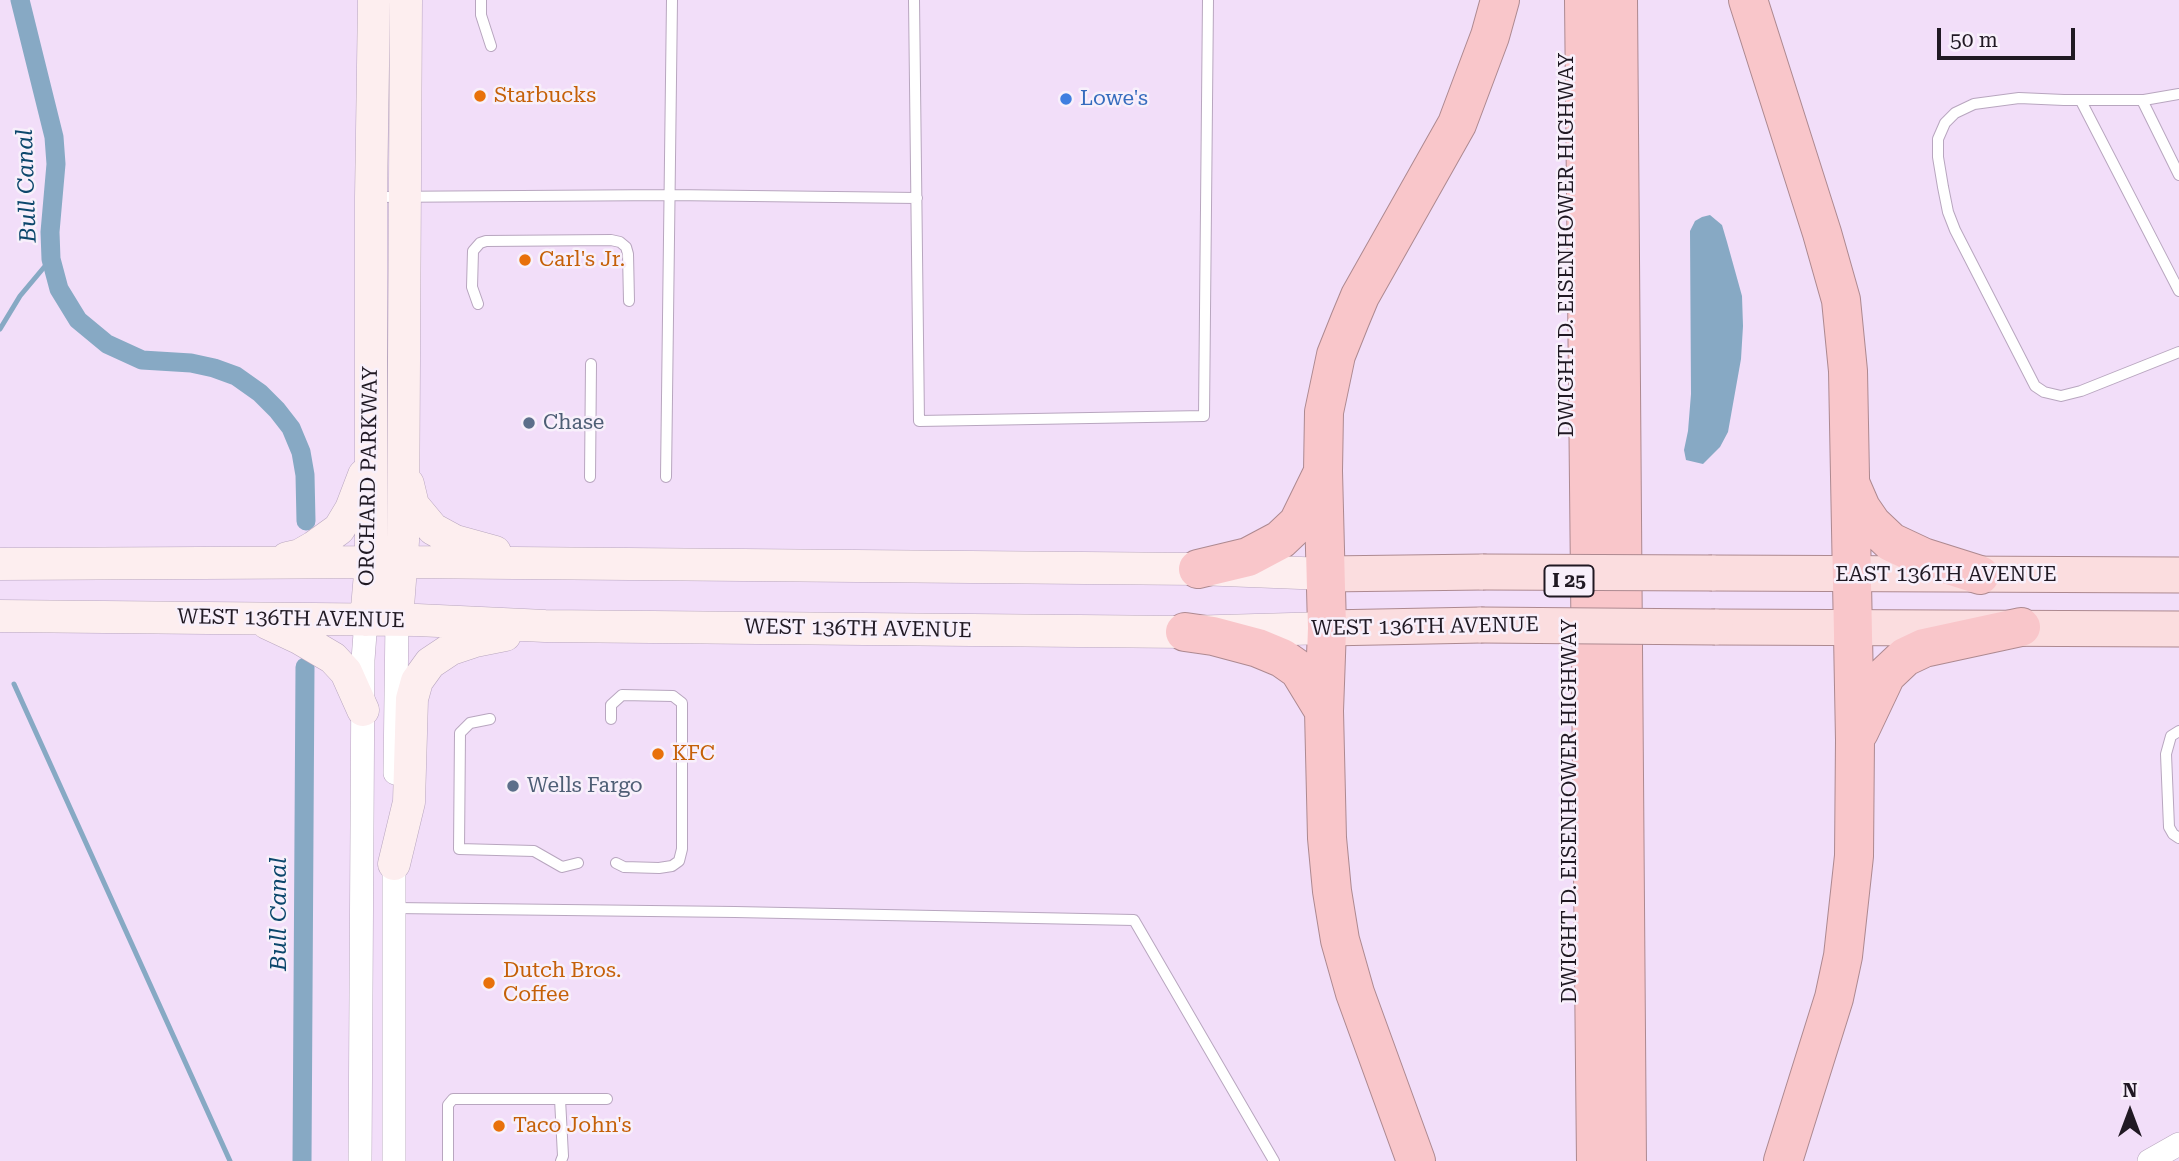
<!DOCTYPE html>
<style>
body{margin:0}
#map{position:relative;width:2179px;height:1161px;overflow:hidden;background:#f2def9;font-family:"Roboto Serif",serif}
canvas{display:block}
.north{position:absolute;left:2095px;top:1077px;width:70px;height:70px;-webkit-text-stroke:5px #f8f0fb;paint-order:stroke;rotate:0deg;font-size:19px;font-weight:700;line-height:28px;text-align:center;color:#201923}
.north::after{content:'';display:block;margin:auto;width:24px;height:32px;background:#201923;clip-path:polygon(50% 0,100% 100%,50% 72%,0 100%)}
.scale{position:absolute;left:1937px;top:28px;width:138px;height:32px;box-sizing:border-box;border:4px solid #201923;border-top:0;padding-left:9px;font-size:21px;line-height:24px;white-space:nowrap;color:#201923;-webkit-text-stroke:5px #f8f0fb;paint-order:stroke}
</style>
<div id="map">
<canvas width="2179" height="1161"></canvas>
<div class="north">N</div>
<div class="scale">50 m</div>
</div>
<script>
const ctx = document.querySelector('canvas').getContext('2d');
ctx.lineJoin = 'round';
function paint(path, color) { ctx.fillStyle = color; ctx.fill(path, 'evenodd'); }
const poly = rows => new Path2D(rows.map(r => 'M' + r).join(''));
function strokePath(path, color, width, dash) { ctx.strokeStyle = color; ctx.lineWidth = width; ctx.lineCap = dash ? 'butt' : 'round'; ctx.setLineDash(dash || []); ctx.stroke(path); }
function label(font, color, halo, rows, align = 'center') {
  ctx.font = font + ' "Roboto Serif",serif'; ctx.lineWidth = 5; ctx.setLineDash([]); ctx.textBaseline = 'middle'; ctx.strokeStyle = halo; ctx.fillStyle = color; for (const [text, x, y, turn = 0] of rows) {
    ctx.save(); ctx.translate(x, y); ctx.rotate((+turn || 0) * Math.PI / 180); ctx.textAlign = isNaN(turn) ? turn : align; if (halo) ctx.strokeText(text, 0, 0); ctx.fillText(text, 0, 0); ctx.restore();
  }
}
paint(poly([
 [1710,215,1722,225,1727,242,1742,296,1743,326,1741,359,1728,432,1720,447,1703,464,1686,460,1684,450,1688,431,1691,394,1690,231,1695,221,1702,217]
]), '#87a9c4');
strokePath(poly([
 [0,329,20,296,51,259],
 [14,684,230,1161]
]), '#87a9c4', 5);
strokePath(poly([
 [20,0,54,137,56,164,50,232,51,259,59,289,78,320,107,344,142,360,191,363,214,368,236,376,260,393,277,410,291,428,301,452,305,475,306,521],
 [302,1161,305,667]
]), '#87a9c4', 19);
const lane = poly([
 [481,0,481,15,491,46],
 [914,0,919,421,1204,416,1208,0],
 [2179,94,2144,100,2064,100,2019,98,1974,104,1955,113,1945,123,1938,139,1938,157,1943,187,1948,212,1955,230,2035,386,2044,392,2061,396,2081,391,2179,352],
 [2142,100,2179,175],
 [2081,101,2179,291],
 [374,197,670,195,917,198],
 [478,304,472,287,473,251,480,243,486,241,611,240,620,242,626,247,628,254,629,301],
 [590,477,591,364],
 [666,477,672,0],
 [490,719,470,723,460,733,459,849,534,851,562,867,578,863],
 [611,719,611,705,622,695,673,696,682,703,682,849,679,861,672,866,659,868,624,867,616,863],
 [2179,731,2171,736,2166,754,2169,827,2173,834,2179,838],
 [394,908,735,912,1134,920,1274,1161],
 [560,1099,563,1156,561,1161],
 [448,1161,448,1105,453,1099,607,1099]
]);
const street = poly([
 [395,773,397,620],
 [360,1161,363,660,366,620],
 [394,1161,394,849],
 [2149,1161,2179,1144]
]);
const secondary = poly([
 [408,484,413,505,433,529,455,541,495,552],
 [287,558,300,555,314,547,339,529,351,509,364,475],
 [0,564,401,562,1198,569,1326,574],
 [0,616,417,620,545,626,1185,632,1327,628],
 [366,620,371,562,371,197,374,0],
 [397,620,403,541,406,0],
 [267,623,299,638,333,658,346,672,363,710],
 [394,864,409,802,412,699,417,681,430,663,451,649,475,641,505,635]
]);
const primary = poly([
 [1712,573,2179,575],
 [1326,574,1483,572],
 [1715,627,2179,629],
 [1327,628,1481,625]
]);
const highway = poly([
 [1584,0,1596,1161],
 [1618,0,1627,1161],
 [1748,0,1822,233,1841,300,1848,371,1855,740,1854,856,1843,956,1834,998,1783,1161],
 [1851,485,1861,508,1872,524,1891,542,1923,557,1980,575],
 [1198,569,1248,557,1280,540,1298,523,1321,476],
 [1185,632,1213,636,1258,648,1282,658,1299,670,1324,711],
 [1859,732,1886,675,1905,657,1924,648,2021,627],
 [1416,1161,1355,993,1340,940,1332,891,1327,838,1324,711,1327,628,1323,471,1324,412,1336,355,1350,320,1360,296,1457,124,1490,36,1500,0]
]);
strokePath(lane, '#b8a6bf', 12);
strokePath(street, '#b8a6bf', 24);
strokePath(secondary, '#b8a6bf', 33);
strokePath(primary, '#ad8990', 37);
strokePath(highway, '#ad8990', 40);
strokePath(lane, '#fff', 10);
strokePath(street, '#fff', 23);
strokePath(secondary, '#fdeeef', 32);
strokePath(primary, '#fbdddf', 35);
strokePath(highway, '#f9c6ca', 38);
const primaryBridge = poly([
 [1483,572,1712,573],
 [1481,625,1715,627]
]);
strokePath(primaryBridge, '#ad8990', 37, []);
strokePath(primaryBridge, '#fbdddf', 35);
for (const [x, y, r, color] of [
 [480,96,7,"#e8710a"],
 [1066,99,7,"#3f7fe0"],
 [525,260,7,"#e8710a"],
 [529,423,7,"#5c6f8a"],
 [658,754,7,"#e8710a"],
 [513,786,7,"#5c6f8a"],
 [489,983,7,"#e8710a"],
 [499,1126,7,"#e8710a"]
]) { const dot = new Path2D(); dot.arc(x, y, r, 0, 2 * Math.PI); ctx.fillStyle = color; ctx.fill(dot); strokePath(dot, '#f8f0fb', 2.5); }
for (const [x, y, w] of [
 [1569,581,49]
]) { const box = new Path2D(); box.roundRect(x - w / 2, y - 15.5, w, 31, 5); ctx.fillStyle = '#f8f0fb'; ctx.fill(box); strokePath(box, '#201923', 2); }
label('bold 19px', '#201923', null, [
 ["I 25",1569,581]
]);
label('21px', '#c56008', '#f8f0fb', [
 ["Starbucks",494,96],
 ["Carl's Jr.",539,260],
 ["KFC",672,754],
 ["Dutch Bros.",503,971],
 ["Coffee",503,995],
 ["Taco John's",513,1126]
], 'left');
label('21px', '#366cbe', '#f8f0fb', [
 ["Lowe's",1080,99]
], 'left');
label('21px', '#201923', '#f8f0fb', [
 ["DWIGHT D. EISENHOWER HIGHWAY",1567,245,-90],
 ["ORCHARD PARKWAY",369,476,-89],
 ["EAST 136TH AVENUE",1946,575],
 ["WEST 136TH AVENUE",291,619,1],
 ["WEST 136TH AVENUE",1425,627,-1],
 ["WEST 136TH AVENUE",858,629,1],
 ["DWIGHT D. EISENHOWER HIGHWAY",1570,811,-90]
]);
label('21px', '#4e5e75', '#f8f0fb', [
 ["Chase",543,423],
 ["Wells Fargo",527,786]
], 'left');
label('italic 23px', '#0c476c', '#f8f0fb', [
 ["Bull Canal",27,186,-92],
 ["Bull Canal",279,914,-90]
]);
</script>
